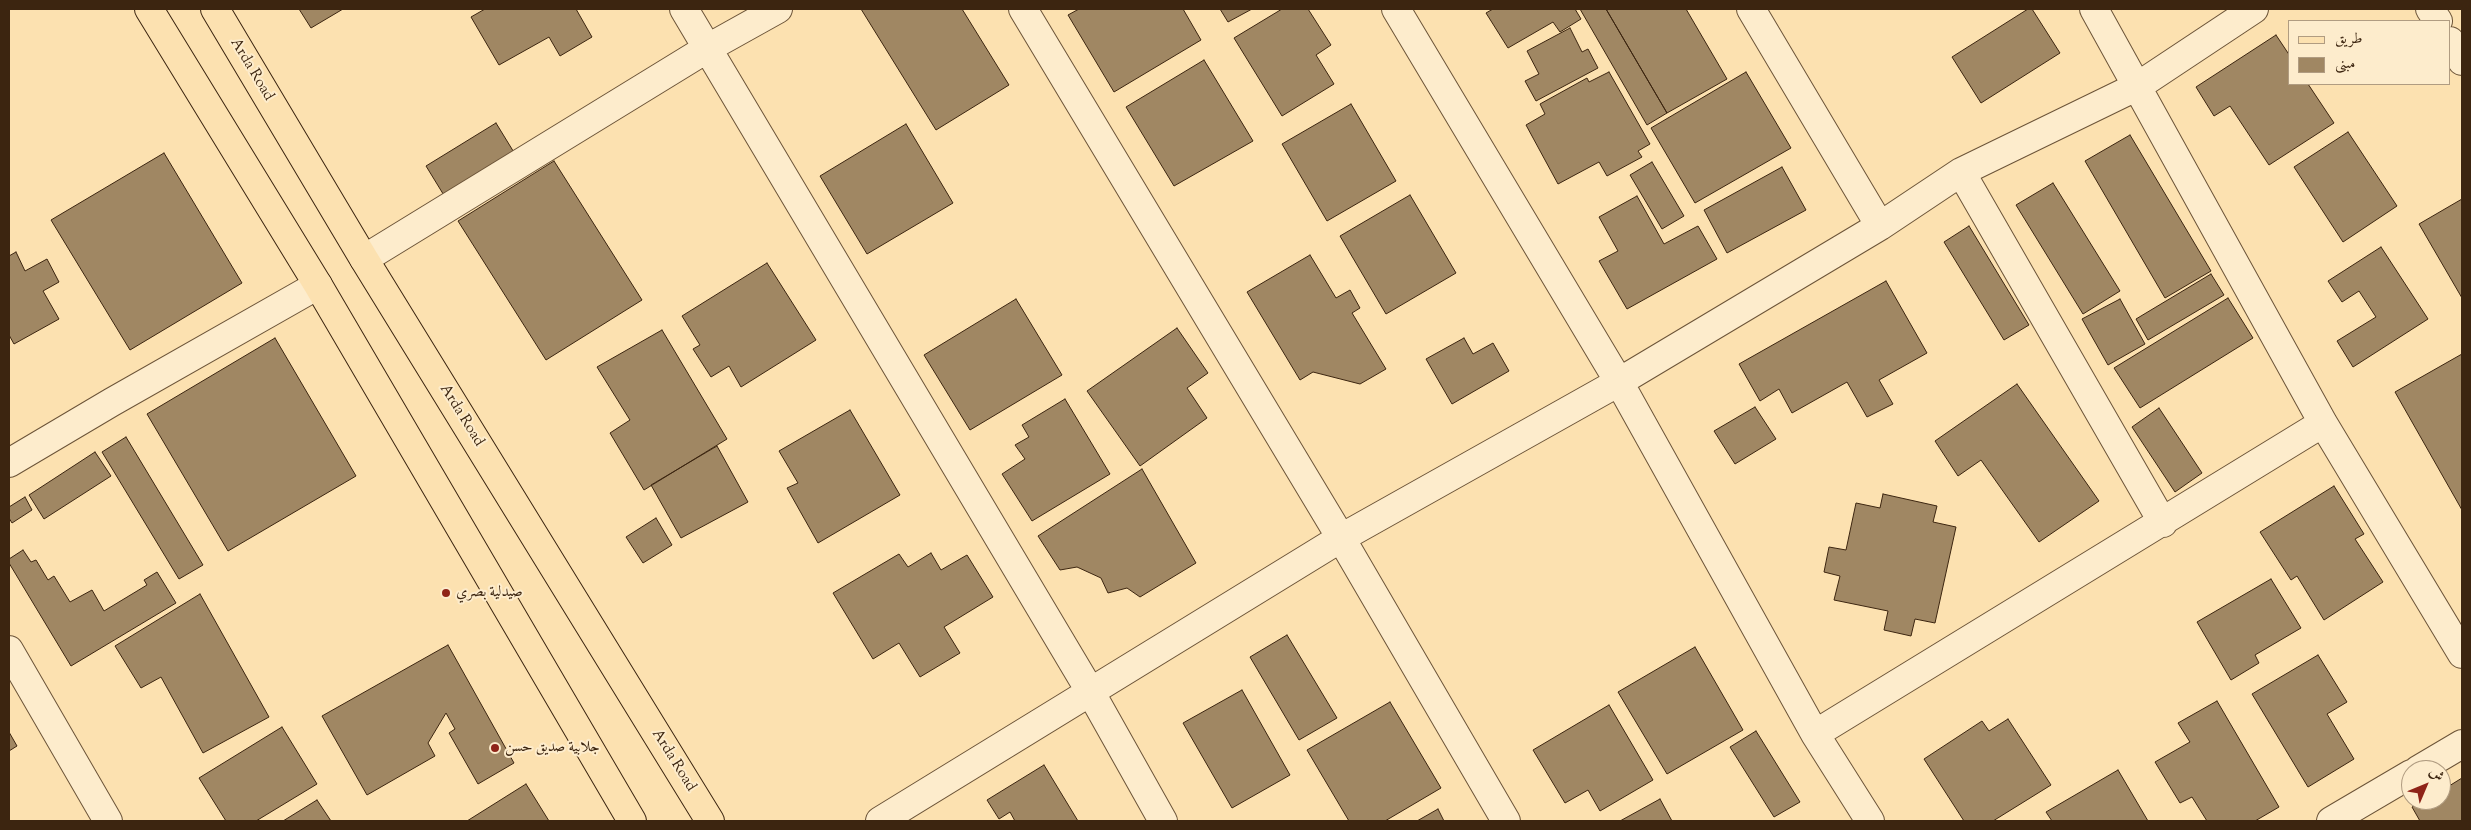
<!DOCTYPE html>
<meta charset="utf-8">
<style>
body{margin:0}
#map{position:relative;width:2471px;height:830px;overflow:hidden;background:#fce1b0;font-family:"Sorts Mill Goudy",Amiri,serif}
canvas{display:block}
.frame{position:absolute;inset:0;border:10px solid #3c2510;pointer-events:none}
.legend{position:absolute;left:2288px;top:20px;width:162px;height:65px;box-sizing:border-box;background:#fdeccc;border:1px solid #b09c81;margin:0;padding:6px 9px;list-style:none;font-size:15px;color:#3c2510}
.legend li{display:flex;align-items:center;gap:10px;height:25px}
.legend b{width:25px;border:1px solid #b09c81}
.north{position:absolute;left:2401px;top:760px;width:50px;height:50px;box-sizing:border-box;background:#fdeccc;border:1px solid #b09c81;border-radius:50%;rotate:45deg;font-size:14px;font-weight:700;line-height:20px;text-align:center;color:#3c2510}
.north::after{content:'';display:block;margin:auto;width:18px;height:22px;background:#8f2418;clip-path:polygon(50% 0,100% 100%,50% 72%,0 100%)}
</style>
<div id="map">
<canvas width="2471" height="830"></canvas>
<div class="frame"></div>
<ul class="legend">
<li><b style="height:6px;background:#fce1b0"></b>طريق</li>
<li><b style="height:14px;background:#a08763"></b>مبنى</li>
</ul>
<div class="north">ش</div>
</div>
<script>
const ctx = document.querySelector('canvas').getContext('2d');
ctx.lineJoin = 'round';
function paint(path, color) { ctx.fillStyle = color; ctx.fill(path, 'evenodd'); }
const poly = rows => new Path2D(rows.map(r => 'M' + r).join(''));
function strokePath(path, color, width, dash) { ctx.strokeStyle = color; ctx.lineWidth = width; ctx.lineCap = dash ? 'butt' : 'round'; ctx.setLineDash(dash || []); ctx.stroke(path); }
function label(font, color, halo, rows, align = 'center') {
  ctx.font = font + ' "Sorts Mill Goudy",Amiri,serif'; ctx.lineWidth = 4; ctx.setLineDash([]); ctx.textBaseline = 'middle'; ctx.strokeStyle = halo; ctx.fillStyle = color; for (const [text, x, y, turn = 0] of rows) {
    ctx.save(); ctx.translate(x, y); ctx.rotate((+turn || 0) * Math.PI / 180); ctx.textAlign = isNaN(turn) ? turn : align; if (halo) ctx.strokeText(text, 0, 0); ctx.fillText(text, 0, 0); ctx.restore();
  }
}
const building = poly([
 [299,9,343,9,311,28,299,9],
 [485,9,576,9,592,37,560,56,549,37,499,65,471,17,485,9],
 [861,9,962,9,1009,85,936,130,861,9],
 [1079,9,1183,9,1201,40,1114,92,1068,15,1079,9],
 [1220,9,1252,9,1228,22,1220,9],
 [1282,9,1308,9,1331,45,1316,55,1334,84,1282,116,1234,38,1282,9],
 [1493,9,1575,9,1581,19,1560,32,1553,22,1508,48,1486,13,1493,9],
 [1580,9,1606,9,1667,113,1647,125,1580,9],
 [1606,9,1686,9,1727,79,1667,113,1606,9],
 [2028,9,2032,9,2060,53,1981,103,1952,57,2028,9],
 [1570,28,1582,52,1588,49,1598,68,1536,101,1525,81,1539,74,1527,51,1570,28],
 [2276,35,2290,56,2290,84,2308,84,2334,123,2269,165,2230,106,2214,116,2196,87,2276,35],
 [1204,60,1253,141,1174,186,1126,107,1204,60],
 [1609,72,1650,144,1638,151,1642,157,1607,176,1599,162,1558,184,1526,125,1545,114,1540,104,1587,78,1589,82,1609,72],
 [1746,72,1791,148,1695,203,1651,128,1746,72],
 [1351,104,1396,181,1327,221,1282,144,1351,104],
 [496,123,515,154,445,197,426,166,496,123],
 [906,124,953,203,867,254,820,176,906,124],
 [2348,132,2397,206,2343,242,2294,167,2348,132],
 [2130,135,2211,271,2165,298,2085,161,2130,135],
 [164,153,242,283,130,350,51,220,164,153],
 [554,161,642,300,546,360,458,221,554,161],
 [1652,162,1684,216,1662,229,1630,175,1652,162],
 [1782,167,1806,210,1727,253,1704,210,1782,167],
 [2053,183,2120,291,2083,314,2016,205,2053,183],
 [1410,195,1456,273,1386,314,1340,236,1410,195],
 [1637,196,1664,244,1698,226,1717,259,1627,309,1599,261,1618,251,1599,217,1637,196],
 [2462,199,2462,298,2419,224,2462,199],
 [1969,226,2029,325,2004,340,1944,242,1969,226],
 [2381,247,2428,319,2353,367,2337,341,2376,317,2359,291,2342,302,2328,281,2381,247],
 [16,252,25,271,47,259,59,282,43,291,59,319,14,344,9,335,9,256,16,252],
 [1310,255,1336,298,1350,290,1360,308,1352,313,1386,369,1360,384,1313,372,1300,380,1247,292,1310,255],
 [767,263,816,340,741,387,729,366,711,377,693,349,700,345,682,316,767,263],
 [2211,274,2224,295,2148,340,2136,319,2211,274],
 [1886,281,1927,353,1879,380,1893,404,1867,417,1847,382,1792,413,1779,389,1760,401,1739,364,1886,281],
 [2228,298,2253,338,2140,408,2114,368,2228,298],
 [1016,299,1062,375,970,430,924,355,1016,299],
 [2120,299,2145,344,2108,365,2082,319,2120,299],
 [1177,328,1208,373,1187,388,1207,418,1140,466,1087,391,1177,328],
 [662,330,727,439,644,490,610,433,630,420,597,367,662,330],
 [275,338,356,476,228,551,147,414,275,338],
 [1464,338,1473,354,1493,343,1509,371,1452,404,1426,359,1464,338],
 [2462,354,2462,510,2395,392,2462,354],
 [2017,384,2099,501,2039,542,1981,460,1958,476,1935,441,2017,384],
 [1065,399,1110,474,1032,521,1002,474,1025,459,1015,445,1029,437,1022,425,1065,399],
 [1755,407,1776,439,1735,464,1714,431,1755,407],
 [2159,408,2202,473,2175,492,2132,427,2159,408],
 [850,410,900,495,818,543,787,488,798,483,779,451,850,410],
 [126,437,203,565,179,579,102,452,126,437],
 [717,446,748,502,681,538,651,485,717,446],
 [95,452,111,476,44,519,29,495,95,452],
 [1142,469,1196,563,1140,597,1127,588,1108,593,1101,578,1077,567,1060,570,1038,536,1142,469],
 [2334,486,2364,534,2355,539,2383,582,2324,620,2297,576,2291,580,2260,532,2334,486],
 [1883,494,1937,506,1933,522,1956,527,1935,623,1915,619,1911,636,1884,630,1888,611,1834,600,1840,576,1824,572,1829,547,1846,550,1856,503,1880,508,1883,494],
 [25,497,32,510,12,523,9,518,9,507,25,497],
 [656,518,672,545,643,563,626,537,656,518],
 [23,550,31,562,36,560,48,580,54,576,70,602,92,590,104,611,147,585,144,580,157,572,176,603,71,666,9,563,9,559,23,550],
 [931,553,941,570,967,555,993,597,944,627,960,653,920,677,899,643,873,659,833,593,899,554,908,567,931,553],
 [2271,579,2301,628,2255,655,2259,663,2231,680,2197,622,2271,579],
 [200,594,269,717,203,753,161,677,141,688,115,646,200,594],
 [1287,635,1337,718,1299,740,1250,657,1287,635],
 [448,645,514,763,478,784,449,733,455,729,446,713,428,743,435,756,367,795,322,716,448,645],
 [1695,647,1743,730,1667,774,1618,692,1695,647],
 [2318,655,2347,702,2327,714,2354,759,2308,787,2252,694,2318,655],
 [1242,690,1290,775,1232,808,1183,723,1242,690],
 [2217,701,2279,807,2255,821,2207,821,2192,797,2180,803,2155,762,2190,742,2178,723,2217,701],
 [1390,702,1441,788,1385,821,1349,821,1307,750,1390,702],
 [1609,705,1653,780,1600,811,1588,790,1565,803,1533,750,1609,705],
 [2008,719,2051,785,1993,821,1964,821,1924,759,1982,721,1989,731,2008,719],
 [282,727,317,784,256,821,226,821,199,778,282,727],
 [1756,731,1800,802,1774,817,1730,747,1756,731],
 [9,732,17,746,9,751,9,732],
 [1044,765,1078,821,1015,821,1010,812,999,819,987,800,1044,765],
 [2118,770,2148,821,2052,821,2046,812,2118,770],
 [2462,778,2462,821,2420,821,2412,807,2425,800,2441,800,2441,791,2462,778],
 [526,784,549,821,467,821,526,784],
 [1660,799,1672,821,1620,821,1660,799],
 [317,800,331,821,283,821,317,800],
 [1438,809,1444,821,1417,821,1438,809]
]);
paint(building, '#a08763');
strokePath(building, '#3c2510', 1);
const minor = poly([
 [684,9,1090,691,1163,821],
 [1023,9,1341,538,1506,821],
 [1396,9,1619,382,1815,734,1870,821],
 [1751,9,1880,226],
 [2094,9,2323,423,2462,654],
 [2430,9,2438,21],
 [2450,41,2462,61],
 [1961,172,2163,523],
 [364,259,708,48,778,9],
 [9,463,112,402,318,285],
 [9,650,108,821],
 [1815,734,2323,423],
 [2418,770,2462,744],
 [880,821,1341,538,1619,382,1880,226,1961,172,2138,86,2254,9],
 [2331,821,2411,774]
]);
const primary = poly([
 [149,9,318,285,632,821],
 [215,9,364,259,710,821]
]);
strokePath(minor, '#6c5438', 30);
strokePath(primary, '#3c2510', 30);
strokePath(minor, '#fdeccc', 28);
strokePath(primary, '#fce1b0', 28);
for (const [x, y, r, color] of [
 [446,593,5,"#8f2418"],
 [495,748,5,"#8f2418"]
]) { const dot = new Path2D(); dot.arc(x, y, r, 0, 2 * Math.PI); ctx.fillStyle = color; ctx.fill(dot); strokePath(dot, '#fdeccc', 2); }
label('15px', '#3c2510', '#fdeccc', [
 ["Arda Road",251,70,59],
 ["Arda Road",461,416,58],
 ["Arda Road",673,761,58]
]);
label('15px', '#3c2510', '#fdeccc', [
 ["صيدلية بصري",456,593],
 ["جلابية صديق حسن",505,748]
], 'left');
</script>
